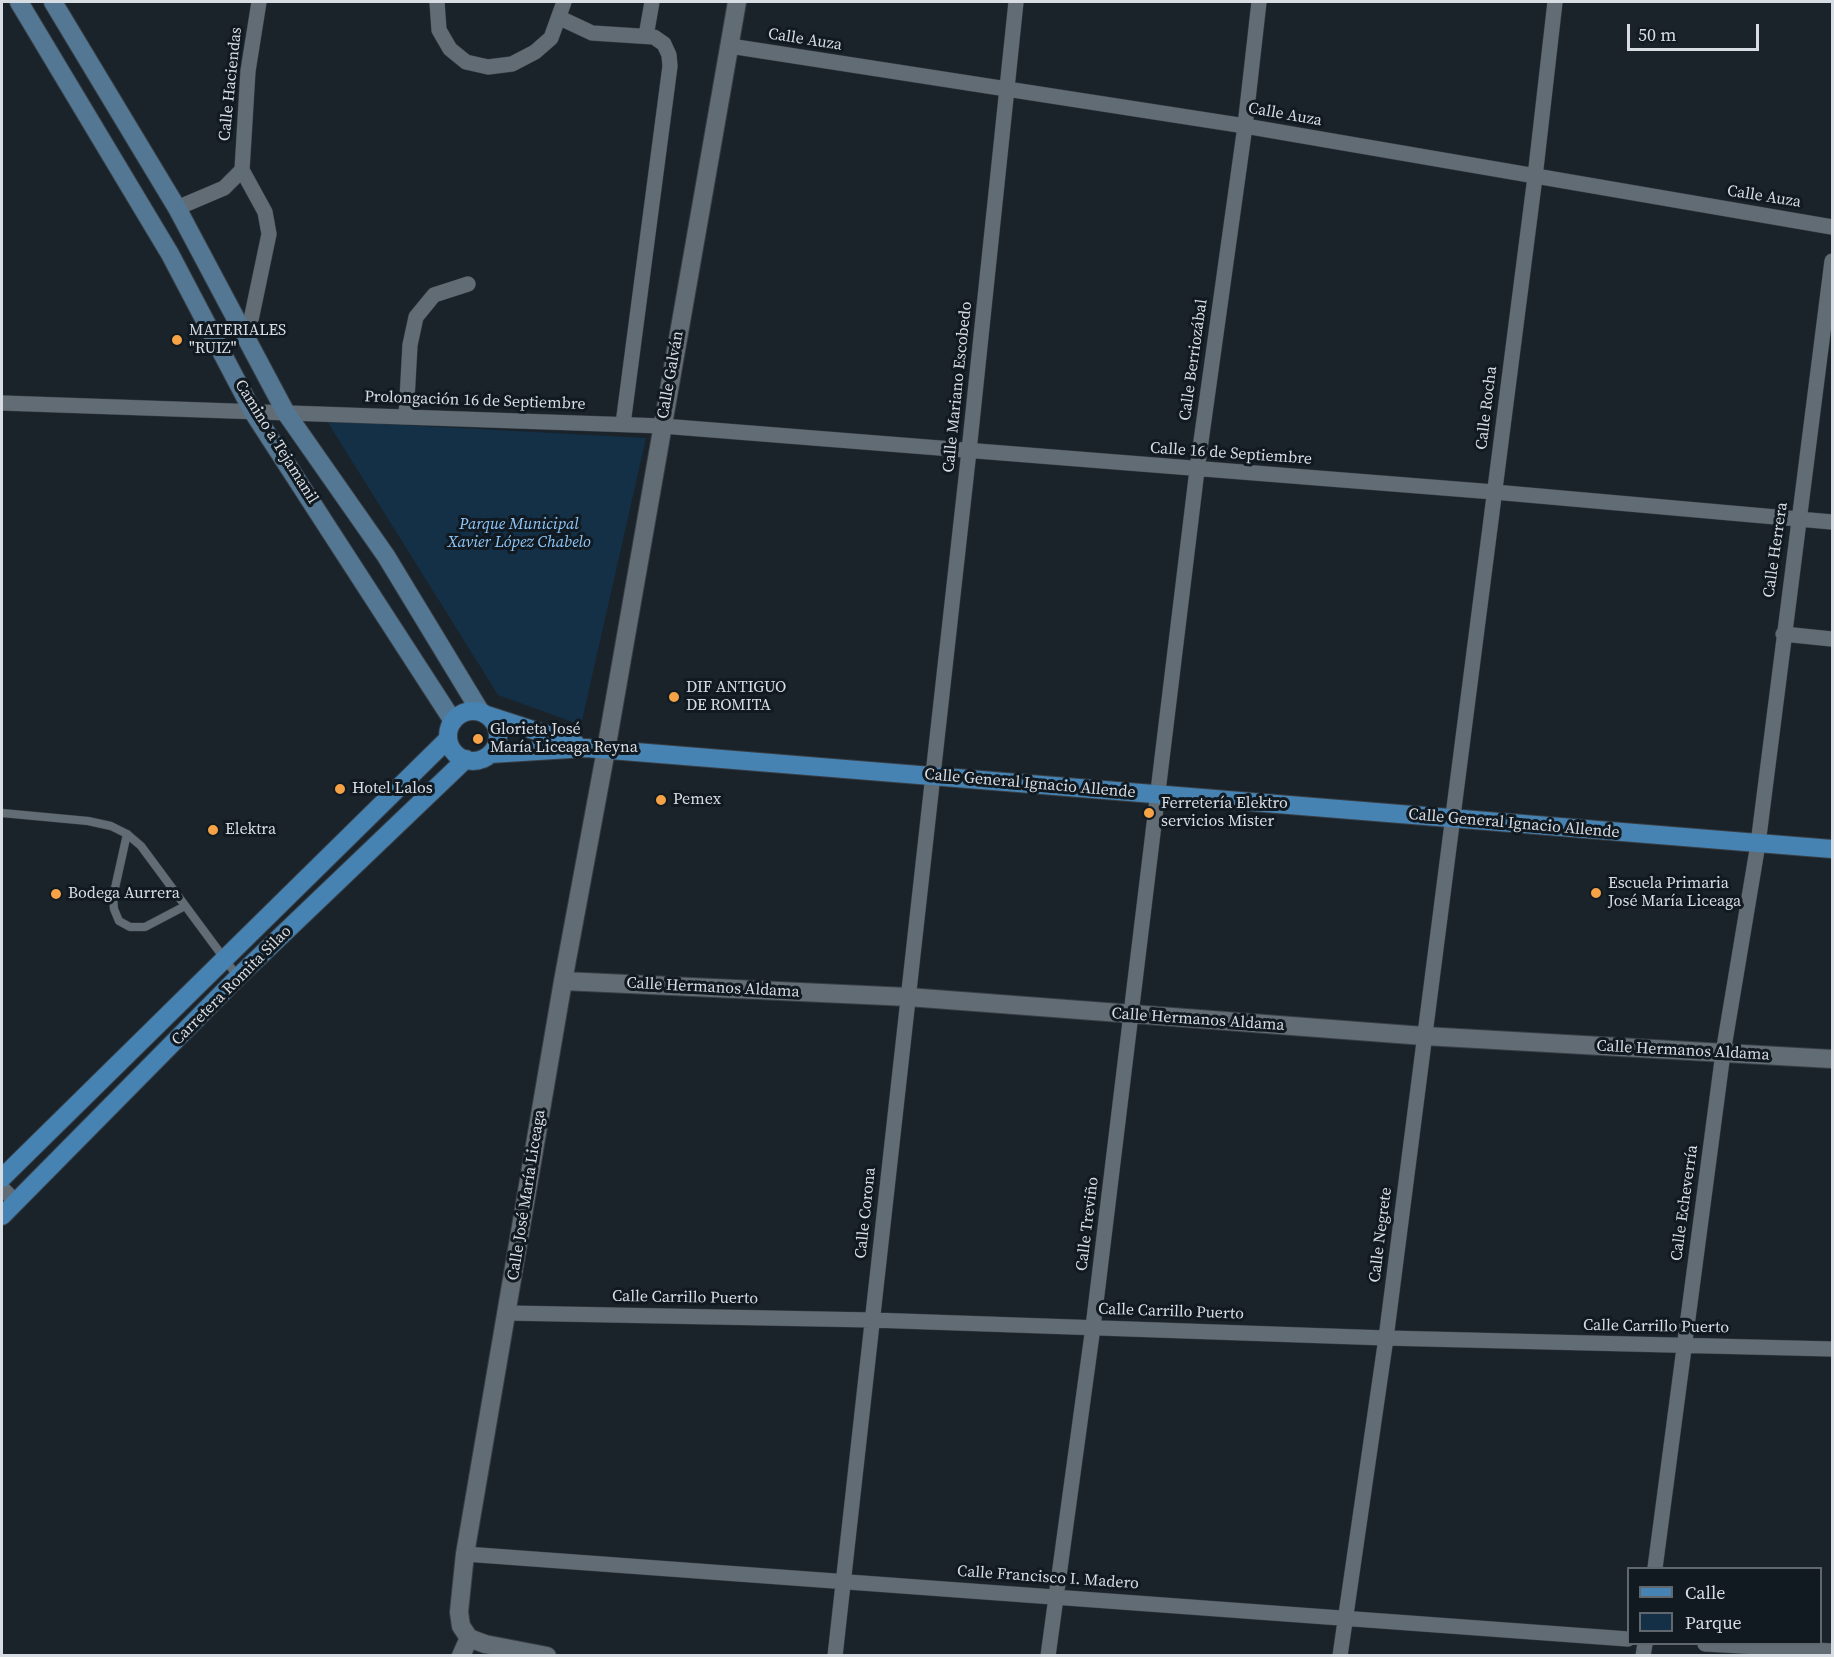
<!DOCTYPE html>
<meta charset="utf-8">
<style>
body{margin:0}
#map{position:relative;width:1834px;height:1657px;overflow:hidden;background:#1a232a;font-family:"Source Serif 4",serif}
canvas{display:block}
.frame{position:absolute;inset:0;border:3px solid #d8dde3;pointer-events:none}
.legend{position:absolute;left:1627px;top:1567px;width:195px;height:78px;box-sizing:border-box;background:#111921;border:2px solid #61676f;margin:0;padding:8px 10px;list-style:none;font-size:18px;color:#d8dde3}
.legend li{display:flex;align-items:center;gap:12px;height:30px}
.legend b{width:30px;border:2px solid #61676f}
.scale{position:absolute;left:1627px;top:24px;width:132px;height:27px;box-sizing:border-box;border:3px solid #d8dde3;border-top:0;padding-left:8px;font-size:18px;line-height:21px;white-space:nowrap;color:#d8dde3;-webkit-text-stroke:4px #111921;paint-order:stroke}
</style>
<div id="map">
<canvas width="1834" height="1657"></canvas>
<div class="frame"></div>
<ul class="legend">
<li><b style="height:8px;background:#4683b2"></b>Calle</li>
<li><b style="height:16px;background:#143047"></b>Parque</li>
</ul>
<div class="scale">50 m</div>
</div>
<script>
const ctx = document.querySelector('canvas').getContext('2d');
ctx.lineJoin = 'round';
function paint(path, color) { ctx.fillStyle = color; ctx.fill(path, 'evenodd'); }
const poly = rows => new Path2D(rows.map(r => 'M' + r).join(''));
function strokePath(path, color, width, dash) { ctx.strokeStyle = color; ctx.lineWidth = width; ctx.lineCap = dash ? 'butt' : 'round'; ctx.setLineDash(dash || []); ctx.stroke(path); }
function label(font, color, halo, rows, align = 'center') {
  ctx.font = font + ' "Source Serif 4",serif'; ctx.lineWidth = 6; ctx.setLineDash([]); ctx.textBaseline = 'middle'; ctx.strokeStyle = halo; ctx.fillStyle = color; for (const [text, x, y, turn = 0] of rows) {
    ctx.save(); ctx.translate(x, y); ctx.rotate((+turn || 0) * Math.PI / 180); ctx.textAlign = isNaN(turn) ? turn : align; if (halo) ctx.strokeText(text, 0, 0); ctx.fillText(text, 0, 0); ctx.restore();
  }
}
paint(poly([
 [327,421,646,438,581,725,498,695]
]), '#143047');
const service = poly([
 [2,813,88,821,111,826,127,834,141,846,238,977],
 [127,834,113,897,114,909,119,921,130,927,145,927,185,906]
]);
const minor = poly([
 [437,2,439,30,450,49,466,62,488,67,512,64,535,52,551,38,564,2],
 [560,18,592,33,654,37,664,44,669,55,670,66,623,424],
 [646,36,652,2],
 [730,46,1245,126,1832,227],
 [177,208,224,188,242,170],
 [247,339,269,234,265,212,242,170,248,71,259,2],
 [2,403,662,426,1494,492,1832,522],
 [406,417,410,345,416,317,434,295,468,284],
 [1783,634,1832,639],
 [2,1188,16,1202],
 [507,1313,872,1320,1386,1338,1832,1349],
 [465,1554,1628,1639],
 [1655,1568,1723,1053,1758,844,1832,261],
 [1705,1644,1832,1651],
 [835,1656,969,451,1016,2],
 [1048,1656,1093,1327,1197,470,1245,126,1259,2],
 [1340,1656,1386,1338,1535,177,1555,2],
 [1643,1656,1645,1644]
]);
const tertiary = poly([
 [563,981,908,997,1424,1036,1832,1059],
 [469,1638,461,1626,459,1612,465,1554,563,981,606,750,737,2],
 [469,1638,485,1644,547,1656],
 [461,1656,469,1638]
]);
const secondary = poly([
 [19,2,170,254,253,412,453,721],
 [53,2,177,208,286,413,386,556,480,711]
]);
const primary = poly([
 '448 736a25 25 0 1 1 50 0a25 25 0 1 1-50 0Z',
 [487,715,576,744],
 [490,754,586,748,1832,849],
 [2,1178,448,739],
 [2,1216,238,977,466,759]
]);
strokePath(service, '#383e45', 9);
strokePath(minor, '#383e45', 16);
strokePath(tertiary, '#383e45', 20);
strokePath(secondary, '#383e45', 20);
strokePath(primary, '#383e45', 20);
strokePath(service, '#626c75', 8);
strokePath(minor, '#626c75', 15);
strokePath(tertiary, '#626c75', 18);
strokePath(secondary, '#547793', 18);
strokePath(primary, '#4683b2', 18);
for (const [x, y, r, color] of [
 [177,340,6,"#f5a346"],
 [674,697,6,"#f5a346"],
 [478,739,6,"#f5a346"],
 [340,789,6,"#f5a346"],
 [661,800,6,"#f5a346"],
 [1149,813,6,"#f5a346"],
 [213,830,6,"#f5a346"],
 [1596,893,6,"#f5a346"],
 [56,894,6,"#f5a346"]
]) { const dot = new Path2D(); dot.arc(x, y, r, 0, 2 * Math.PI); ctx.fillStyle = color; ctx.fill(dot); strokePath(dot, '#111921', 2); }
label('16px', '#d8dde3', '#111921', [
 ["Calle Auza",805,40,9],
 ["Calle Haciendas",231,84,-84],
 ["Calle Auza",1285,115,10],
 ["Calle Auza",1764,197,9],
 ["Calle Berriozábal",1194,360,-82],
 ["Calle Galván",671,375,-80],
 ["Calle Mariano Escobedo",958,387,-84],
 ["Prolongación 16 de Septiembre",475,401,2],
 ["Calle Rocha",1487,408,-83],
 ["Camino a Tejamanil",276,442,58],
 ["Calle 16 de Septiembre",1231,454,4],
 ["Calle Herrera",1776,550,-82],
 ["Calle General Ignacio Allende",1030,784,5],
 ["Calle General Ignacio Allende",1514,824,5],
 ["Carretera Romita Silao",232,986,-45],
 ["Calle Hermanos Aldama",713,988,3],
 ["Calle Hermanos Aldama",1198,1020,4],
 ["Calle Hermanos Aldama",1683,1051,3],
 ["Calle José María Liceaga",527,1195,-81],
 ["Calle Echeverría",1685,1203,-82],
 ["Calle Corona",866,1213,-84],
 ["Calle Treviño",1088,1224,-83],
 ["Calle Negrete",1381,1235,-83],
 ["Calle Carrillo Puerto",685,1298,1],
 ["Calle Carrillo Puerto",1171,1312,2],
 ["Calle Carrillo Puerto",1656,1327,1],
 ["Calle Francisco I. Madero",1048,1578,4]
]);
label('16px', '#d8dde3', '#111921', [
 ["MATERIALES",189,331],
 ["\"RUIZ\"",189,349],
 ["DIF ANTIGUO",686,688],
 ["DE ROMITA",686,706],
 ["Glorieta José",490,730],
 ["María Liceaga Reyna",490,748],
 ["Hotel Lalos",352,789],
 ["Pemex",673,800],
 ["Ferretería Elektro",1161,804],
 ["servicios Mister",1161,822],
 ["Elektra",225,830],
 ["Escuela Primaria",1608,884],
 ["José María Liceaga",1608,902],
 ["Bodega Aurrera",68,894]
], 'left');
label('italic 16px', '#90c8f9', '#111921', [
 ["Parque Municipal",519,525],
 ["Xavier López Chabelo",519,543]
]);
</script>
